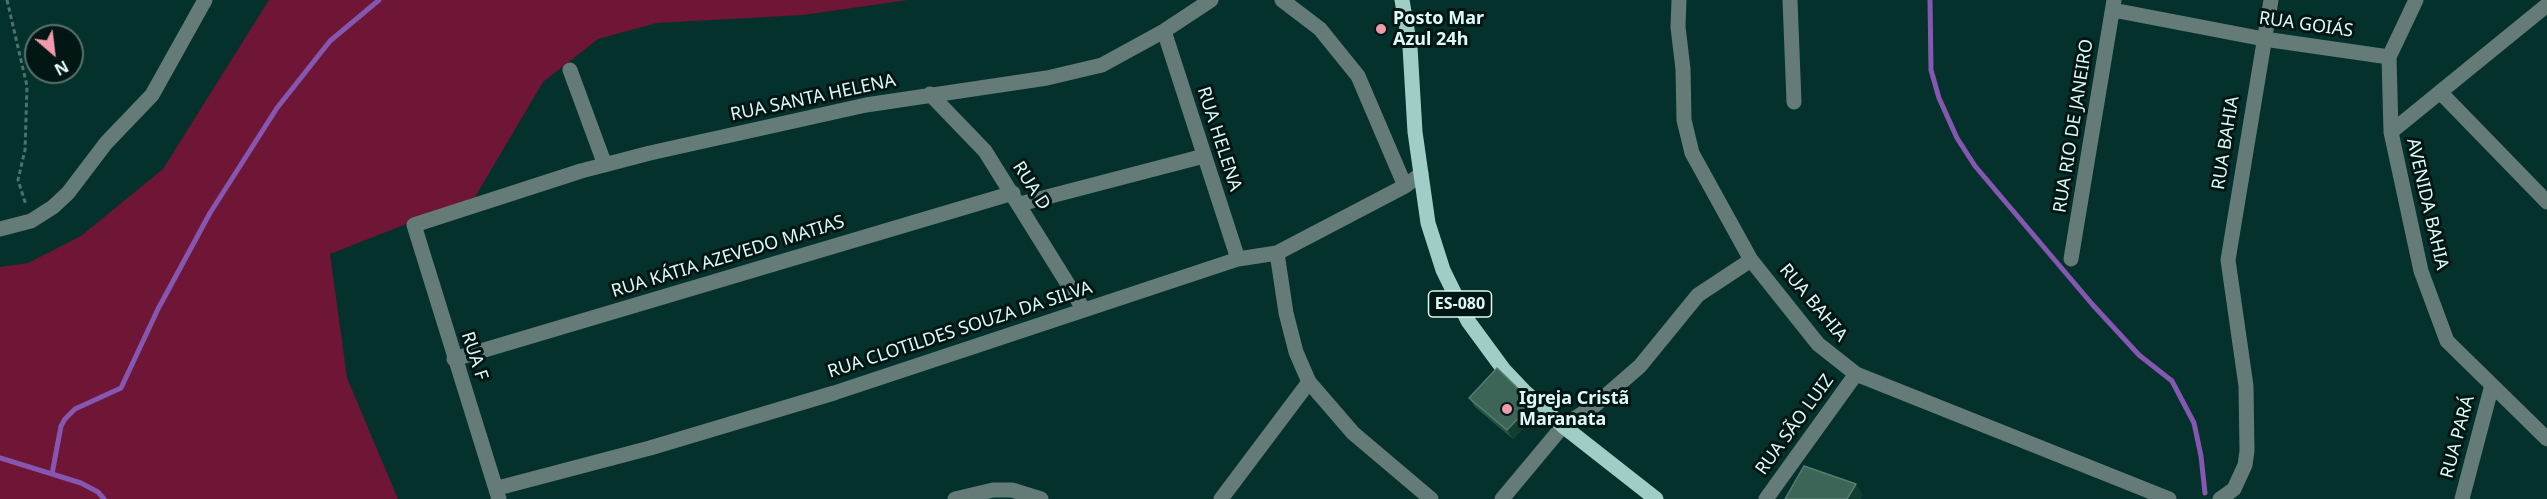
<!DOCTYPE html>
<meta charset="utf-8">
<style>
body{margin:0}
#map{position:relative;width:2547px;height:499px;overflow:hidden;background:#05312c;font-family:"Noto Sans",sans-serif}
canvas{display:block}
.north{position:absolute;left:24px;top:24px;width:60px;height:60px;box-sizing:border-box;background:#021614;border:2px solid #5a716e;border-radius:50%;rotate:152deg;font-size:16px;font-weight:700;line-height:24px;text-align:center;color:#dffaf6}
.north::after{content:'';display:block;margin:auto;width:21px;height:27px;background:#f29aad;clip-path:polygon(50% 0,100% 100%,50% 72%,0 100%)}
</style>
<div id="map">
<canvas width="2547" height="499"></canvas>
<div class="north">N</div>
</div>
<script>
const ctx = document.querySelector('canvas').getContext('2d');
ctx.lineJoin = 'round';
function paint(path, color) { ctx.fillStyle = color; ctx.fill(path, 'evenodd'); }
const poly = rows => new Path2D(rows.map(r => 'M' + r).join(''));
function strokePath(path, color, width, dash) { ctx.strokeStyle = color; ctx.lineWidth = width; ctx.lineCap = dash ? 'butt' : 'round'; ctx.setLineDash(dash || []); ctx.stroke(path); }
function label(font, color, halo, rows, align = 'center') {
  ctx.font = font + ' "Noto Sans",sans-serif'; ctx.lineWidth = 6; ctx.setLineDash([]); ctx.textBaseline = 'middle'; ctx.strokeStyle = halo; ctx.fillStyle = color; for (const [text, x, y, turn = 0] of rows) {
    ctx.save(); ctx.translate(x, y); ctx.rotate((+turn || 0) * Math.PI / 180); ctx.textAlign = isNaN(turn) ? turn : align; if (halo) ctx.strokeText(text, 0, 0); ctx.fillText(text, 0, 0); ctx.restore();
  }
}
paint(poly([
 [269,0,908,0,803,15,657,23,598,39,543,82,475,197,330,254,347,378,398,499,0,499,0,267,28,263,81,236,163,169]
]), '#6f1535');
strokePath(poly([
 [1930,0,1931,70,1939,98,1957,138,1975,166,2092,304,2139,355,2172,381,2194,423,2201,456,2205,493],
 [0,458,81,483,98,492,104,499],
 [52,474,61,426,65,419,75,409,121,388,158,309,210,213,277,108,330,41,379,0]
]), '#8557b1', 5);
strokePath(poly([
 [7,0,27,86,25,150,18,180,26,205]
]), '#4c726e', 3, [4.5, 3]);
strokePath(poly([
 [1282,0,1320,29,1358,76,1405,186],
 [1679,0,1678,27,1683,69,1684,120,1692,153,1751,260,1818,344,1856,374,2169,499],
 [1790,0,1794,102],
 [2416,0,2389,57,2391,132,2421,271,2447,341,2547,439],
 [2113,10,2264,39,2389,57],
 [1164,31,1238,259],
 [570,70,605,165],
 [2441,93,2547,202],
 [930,94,985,151,1084,310],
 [2391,132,2547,5],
 [1020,204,1204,156],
 [0,229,31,221,53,207,68,193,106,143,152,95,205,0],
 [1277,253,1286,313,1296,352,1309,382,1353,433,1431,499],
 [2071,259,2114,0],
 [454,359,1013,193],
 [498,488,650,448,834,393,1238,259,1277,253,1405,186,1421,174],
 [499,499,414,225,581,171,650,153,866,105,1047,78,1102,65,1164,31,1211,0],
 [955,499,993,490,1012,490,1041,499],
 [1221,499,1309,382],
 [1502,499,1563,426,1594,406,1640,366,1698,295,1751,260],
 [1766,499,1856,374],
 [2220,499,2234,489,2245,465,2247,451,2246,386,2228,260,2271,0],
 [2462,499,2492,385]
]), '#657b78', 15);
strokePath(poly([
 [1402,0,1410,47,1415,132,1428,223,1443,270,1468,321,1504,370,1524,391,1563,426,1656,499]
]), '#a0cec7', 15);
paint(poly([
 [1469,398,1539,412,1513,439,1475,407]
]), '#295443');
paint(poly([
 [1533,403,1539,412,1513,439,1507,430],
 [1856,484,1863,495,1861,499,1847,499]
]), '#123e32');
const building = poly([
 [1497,368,1533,403,1507,430,1469,398,1497,368],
 [1804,466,1856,484,1847,499,1785,499,1804,466]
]);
paint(building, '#3c6557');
strokePath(building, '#567d70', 1.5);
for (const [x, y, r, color] of [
 [1381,29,6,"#f29aad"],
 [1507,409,6,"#f29aad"]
]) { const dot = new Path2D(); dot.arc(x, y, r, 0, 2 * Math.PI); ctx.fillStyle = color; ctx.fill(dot); strokePath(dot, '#021614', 2); }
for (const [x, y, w] of [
 [1460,304,63]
]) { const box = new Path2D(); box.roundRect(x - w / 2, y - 13, w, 26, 4.5); ctx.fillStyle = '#021614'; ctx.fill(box); strokePath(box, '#dffaf6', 1.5); }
label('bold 16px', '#dffaf6', null, [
 ["ES-080",1460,304]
]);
label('bold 18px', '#dffaf6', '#021614', [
 ["Posto Mar",1393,19],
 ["Azul 24h",1393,40],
 ["Igreja Cristã",1519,399],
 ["Maranata",1519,420]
], 'left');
label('18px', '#dffaf6', '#021614', [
 ["RUA GOIÁS",2306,25,8],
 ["RUA SANTA HELENA",813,98,-12],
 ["RUA RIO DE JANEIRO",2074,126,-81],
 ["RUA HELENA",1219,139,72],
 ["RUA BAHIA",2226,143,-81],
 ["RUA D",1031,186,57],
 ["AVENIDA BAHIA",2427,204,77],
 ["RUA KÁTIA AZEVEDO MATIAS",728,257,-17],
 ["RUA BAHIA",1813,303,50],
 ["RUA CLOTILDES SOUZA DA SILVA",960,330,-18],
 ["RUA F",474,356,72],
 ["RUA SÃO LUIZ",1795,425,-54],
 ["RUA PARÁ",2458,437,-75]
]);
</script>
